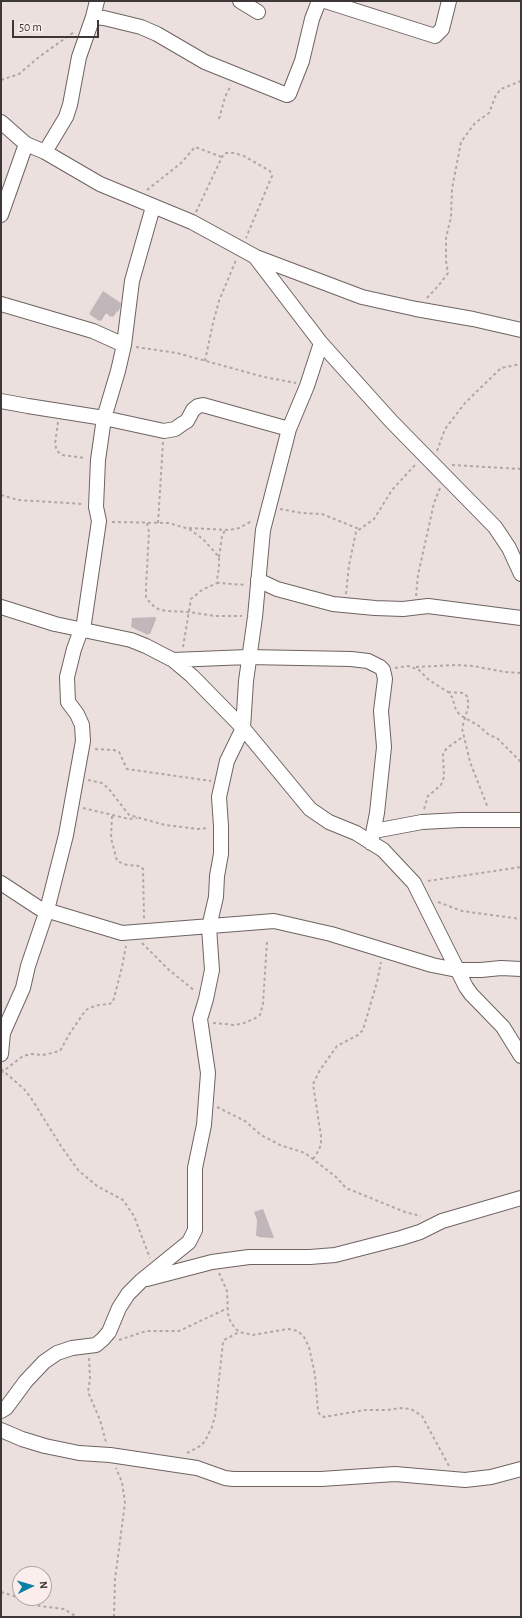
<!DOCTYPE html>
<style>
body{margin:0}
#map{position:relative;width:522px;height:1618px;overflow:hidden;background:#ece0de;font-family:"Alegreya Sans",sans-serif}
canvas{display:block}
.frame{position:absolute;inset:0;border:2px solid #3d3837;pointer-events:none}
.north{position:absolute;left:12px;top:1566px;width:40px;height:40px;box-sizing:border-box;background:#faedeb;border:1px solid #aea5a3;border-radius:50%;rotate:85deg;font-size:11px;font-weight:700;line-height:16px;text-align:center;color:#3d3837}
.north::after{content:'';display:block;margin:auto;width:14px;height:18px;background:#097fa6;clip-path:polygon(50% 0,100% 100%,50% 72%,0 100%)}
.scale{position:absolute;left:12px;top:20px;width:87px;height:18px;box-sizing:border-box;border:2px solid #3d3837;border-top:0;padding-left:5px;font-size:12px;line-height:14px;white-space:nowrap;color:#3d3837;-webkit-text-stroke:3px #faedeb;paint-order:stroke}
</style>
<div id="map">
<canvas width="522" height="1618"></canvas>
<div class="frame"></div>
<div class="north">N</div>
<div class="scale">50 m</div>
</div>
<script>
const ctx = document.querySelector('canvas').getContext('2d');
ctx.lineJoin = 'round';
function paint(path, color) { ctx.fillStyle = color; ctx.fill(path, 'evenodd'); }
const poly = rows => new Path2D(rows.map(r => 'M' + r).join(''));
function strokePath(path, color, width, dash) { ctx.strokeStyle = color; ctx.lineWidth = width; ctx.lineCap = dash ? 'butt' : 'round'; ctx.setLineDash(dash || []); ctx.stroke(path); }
paint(poly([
 [120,304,121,305,118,312,117,311,113,317,106,313,101,321,91,315],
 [155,618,156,619,150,634,132,627],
 [262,1210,264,1212,274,1238,259,1237,257,1235]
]), '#0003');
paint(poly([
 [103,291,121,303,120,306,111,317,104,312,99,321,89,314],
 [156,617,148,635,131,627,132,618],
 [263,1209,273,1236,256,1236,257,1220,254,1212]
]), '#c1b6b9');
const minor = poly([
 [240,1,258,12],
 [325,1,435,36,442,29,449,1],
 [93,17,104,18,141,27,157,34,205,62,287,95,289,94,302,61,312,19,319,1],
 [1,122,26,144,45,152,100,184,192,222,256,257,362,297,416,309,473,319,521,330],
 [45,152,66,117,70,105,79,57,93,17,97,1],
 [1,215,26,144],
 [256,258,321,343,391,421,495,527,509,548,521,574],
 [1,304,93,331,124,345],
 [1,401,28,406,104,418,164,431,175,429,182,424,187,421,193,410,198,406,203,405,289,429],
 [258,580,277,589,333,604,375,608,403,609,428,606,521,618],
 [1,607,55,624,131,640,146,646,173,660,192,676,243,728,310,809,329,822,356,833,383,850,414,883,466,987,471,994,503,1027,521,1056],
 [83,630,99,521,96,507,98,460,104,418,118,371,124,345,132,281,153,207],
 [173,660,248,657,351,659,368,661,380,667,383,670,385,679,381,711,384,747,377,813,371,843],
 [374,831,422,822,460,820,521,820],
 [1,883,39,908,122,933,274,921,331,934,432,965,457,970,481,970,501,968,521,969],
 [1,1054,3,1033,23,988,28,966,47,910,66,835,83,741,82,725,77,714,68,702,67,677,74,649,81,630],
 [147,1279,212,1262,249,1257,310,1257,335,1255,401,1238,420,1232,442,1221,521,1198],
 [1,1411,6,1408,26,1381,44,1362,57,1353,72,1348,96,1345,103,1339,109,1332,119,1308,128,1294,141,1281,189,1242,195,1230,195,1168,204,1125,208,1073,200,1019,206,999,212,970,209,927,216,897,217,876,221,854,221,826,219,797,227,761,243,728,246,681,255,617,263,530,289,429,307,386,321,343],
 [1,1430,22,1439,45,1446,79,1453,110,1455,197,1468,225,1478,233,1479,321,1479,395,1474,465,1480,491,1477,521,1469]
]);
strokePath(minor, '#6e6361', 16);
strokePath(poly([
 [1,80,19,74,39,57,74,32],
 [219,119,225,97,231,85],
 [147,190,181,163,195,147,222,157],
 [196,212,222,157,225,153,234,153,244,156,270,171,272,176,246,238],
 [427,298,439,285,448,273,446,261,446,238,451,217,452,189,461,142,475,123,489,113,496,95,501,89,521,81],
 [136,347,177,353,264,377,296,383],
 [205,361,213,323,219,301,236,260],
 [58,422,55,444,57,451,62,455,85,458],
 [437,451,445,429,465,403,501,368,521,364],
 [452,465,521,469],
 [1,495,18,500,83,504],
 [280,509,302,513,322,514,359,529],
 [112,522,169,523,189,529,203,539,219,557,219,567,217,580,218,583,246,585],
 [147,523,149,532,146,587,146,597,151,604,158,609,166,611,189,612,215,616,242,616],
 [158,523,163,442],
 [189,528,229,530,239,528,252,521],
 [219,557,222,536,225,530],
 [346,594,349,565,356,532,374,519,392,490,416,464],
 [416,596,418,575,434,503,440,488],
 [183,647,191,599,202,590,217,583],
 [416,667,456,665,473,666,505,672,521,673],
 [395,668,408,666,419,670,429,680,448,692,452,697,456,710,460,715,479,726,489,735,497,738,521,762],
 [448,692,463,693,468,697,468,708,462,728,470,762,488,808],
 [95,749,114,750,119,752,127,769,211,781],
 [88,780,102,783,109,789,129,815,165,825,198,829,208,828],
 [83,808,129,819,137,818],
 [424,809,428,796,441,785,444,777,443,753,447,748,464,736],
 [112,816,111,838,117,861,127,865,140,866,143,869,144,919],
 [428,881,521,867],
 [438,902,462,911,521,919],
 [142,943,169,970,195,991],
 [213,1023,235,1025,244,1023,254,1019,260,1015,263,1004,267,941],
 [1,1069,24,1089,31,1098,61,1146,78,1170,97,1186,123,1200,134,1216,150,1258],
 [1,1073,23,1056,31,1054,43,1055,60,1051,70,1033,85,1011,89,1008,99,1005,109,1004,113,1002,122,967,126,946],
 [217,1107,245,1121,261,1135,280,1145,305,1153,336,1177,346,1188,405,1212,421,1216],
 [313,1159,317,1153,321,1145,321,1136,313,1084,320,1070,337,1046,358,1035,363,1030,377,982,381,962],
 [219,1273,227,1291,228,1314,231,1323,239,1332,253,1335,288,1329,298,1331,304,1337,309,1347,315,1375,318,1411,320,1415,324,1417,366,1410,387,1410,401,1408,411,1409,422,1416,449,1466],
 [119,1340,146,1331,179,1331,228,1308],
 [89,1358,90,1379,88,1392,100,1420,106,1442],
 [187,1453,202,1445,206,1439,212,1427,215,1416,223,1342,224,1340,239,1332],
 [1,1592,20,1598],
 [21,1598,40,1606,64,1609,77,1617],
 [114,1617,115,1579,125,1503,122,1482,116,1468]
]), '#b0a7a5', 2, [3, 3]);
strokePath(minor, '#fff', 14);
</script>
